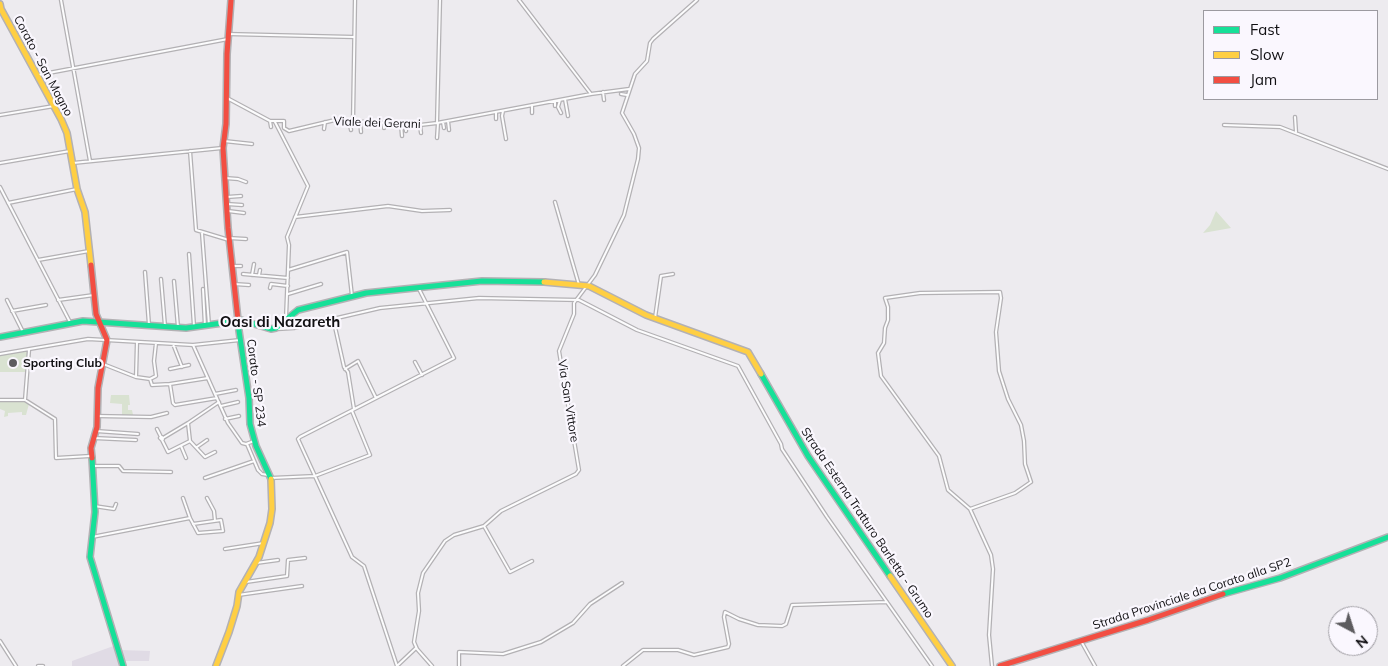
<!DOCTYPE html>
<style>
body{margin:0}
#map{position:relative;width:1388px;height:666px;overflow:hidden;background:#edebef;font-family:Mulish,sans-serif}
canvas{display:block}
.legend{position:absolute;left:1203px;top:10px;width:175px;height:90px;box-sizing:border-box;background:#faf7fe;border:1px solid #9c9aa0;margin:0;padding:6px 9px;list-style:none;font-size:15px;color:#100f12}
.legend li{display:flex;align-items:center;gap:10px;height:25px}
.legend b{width:25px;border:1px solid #9c9aa0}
.north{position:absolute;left:1328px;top:606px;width:50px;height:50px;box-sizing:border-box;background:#faf7fe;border:1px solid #9c9aa0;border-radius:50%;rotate:140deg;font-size:14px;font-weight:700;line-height:20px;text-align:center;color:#100f12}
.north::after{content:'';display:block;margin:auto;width:18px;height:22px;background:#5d5c5f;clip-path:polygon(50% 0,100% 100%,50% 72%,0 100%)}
</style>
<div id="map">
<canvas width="1388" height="666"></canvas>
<ul class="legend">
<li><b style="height:6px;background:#16e098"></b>Fast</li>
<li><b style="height:6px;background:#ffcf43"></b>Slow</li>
<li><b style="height:6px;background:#f24e42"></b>Jam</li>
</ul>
<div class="north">N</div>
</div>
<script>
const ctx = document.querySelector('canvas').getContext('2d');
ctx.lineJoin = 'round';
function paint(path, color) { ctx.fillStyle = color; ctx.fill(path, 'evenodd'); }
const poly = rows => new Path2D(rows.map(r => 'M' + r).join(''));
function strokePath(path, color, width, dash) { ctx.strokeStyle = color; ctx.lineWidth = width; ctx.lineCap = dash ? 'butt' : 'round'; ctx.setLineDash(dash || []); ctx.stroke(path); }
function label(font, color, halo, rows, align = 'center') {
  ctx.font = font + ' Mulish,sans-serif'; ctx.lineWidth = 4.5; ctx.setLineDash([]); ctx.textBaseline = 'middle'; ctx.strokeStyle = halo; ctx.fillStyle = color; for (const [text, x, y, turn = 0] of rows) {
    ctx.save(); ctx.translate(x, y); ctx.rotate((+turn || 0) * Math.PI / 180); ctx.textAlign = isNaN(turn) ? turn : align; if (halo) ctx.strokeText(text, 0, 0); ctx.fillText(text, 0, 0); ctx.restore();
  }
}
paint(poly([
 [119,644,120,650,150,651,149,661,123,661,125,666,72,666,72,661]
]), '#e0dbe5');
paint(poly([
 [1216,211,1231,228,1203,233,1210,225],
 [28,350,26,372,0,372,0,355],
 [111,395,129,395,130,405,128,405,128,410,132,410,133,415,122,415,122,404,110,403],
 [0,401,23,401,29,404,26,415,22,415,22,412,8,413,8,416,4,417,5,411,0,409]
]), '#d9e2d1');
const street = poly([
 [61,0,90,161],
 [519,0,591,94],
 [228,34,354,37],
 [38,75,228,39],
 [603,92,604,100],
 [621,94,627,95],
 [227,98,270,121,284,121,284,128,289,131,335,120,420,125,437,123,591,94,629,89],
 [565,99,568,116],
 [560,100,558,107,561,113],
 [555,101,555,106],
 [532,105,532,113],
 [503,111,502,116,506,139],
 [496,112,496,119],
 [0,115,54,106],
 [1295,117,1296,132],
 [270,121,271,127],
 [353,121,355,0],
 [360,121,361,132],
 [448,121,449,130],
 [275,122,308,186,287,237,289,245,286,318],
 [443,122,444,128],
 [384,123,384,128],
 [437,123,440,0],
 [401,124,402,136],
 [405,124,406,131],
 [420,125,421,133],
 [1224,125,1280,127,1388,169],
 [324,129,325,122],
 [351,130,350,125,352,121],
 [437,138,438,123],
 [224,141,252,144],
 [190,151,196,230,229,240],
 [0,163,70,151],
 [73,163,222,148],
 [225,178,238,179,246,182],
 [0,187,71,324],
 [227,197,241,196],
 [555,202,579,285],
 [8,203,77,189],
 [227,204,242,205],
 [228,211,244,213],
 [295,217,388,206,422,211,450,210],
 [202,233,209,325],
 [229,238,246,239],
 [189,254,194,326],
 [38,260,89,251],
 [232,266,241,266],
 [288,270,347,252,352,296],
 [145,272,149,325],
 [243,274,288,278],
 [252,275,254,264],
 [259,275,260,270],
 [161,279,165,326],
 [174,281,178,327],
 [234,284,249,285],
 [270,288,271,284,288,286],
 [203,289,205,326],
 [288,294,321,284],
 [7,300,23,332],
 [58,300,94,295],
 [12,311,46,305],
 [333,318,344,367,348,372,354,409],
 [655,318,661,276,673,274],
 [278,329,294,328,380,308,479,298,579,300,637,330,738,366,781,444,782,449,827,517,932,666],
 [156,343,154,361,156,376,150,379,152,385,170,384,208,378],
 [173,344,182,367],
 [193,345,228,423,242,443,246,444,254,441],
 [0,354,88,339,193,345,240,340],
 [415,362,422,375],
 [103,364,136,377,150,379],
 [170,369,189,365],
 [345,369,358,361,376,398],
 [136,377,137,342],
 [170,384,173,403,175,405,217,398],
 [215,394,236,390],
 [0,400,25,400,55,419,56,458,90,456],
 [25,400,29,350],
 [221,406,238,402],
 [97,416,151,417,167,413],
 [225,419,239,416],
 [188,423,190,441,205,457,215,452],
 [157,429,161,437],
 [96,431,138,434],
 [162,437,163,439,162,440,160,438,162,437],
 [94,438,136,440],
 [163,438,188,423,219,402],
 [162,440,168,452,190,441],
 [247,444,258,470,262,474,268,475],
 [181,446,186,458],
 [197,447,207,440],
 [94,466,119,466,123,471,171,472],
 [205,478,254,461],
 [271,478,315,476,370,455,352,411],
 [183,498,190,518,198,533,223,531,221,520,193,524],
 [207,498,214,511,215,521],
 [94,506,114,509,116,504],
 [970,509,1015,493,1031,482,1025,464,1024,441,1021,425,1008,399,999,371,996,332,1001,298,1000,292,920,293,885,298,888,307,888,320,885,328,884,343,878,353,881,376,939,456,948,490,970,509,991,555,993,569,989,635,992,666],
 [484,526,510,572,532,561],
 [92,537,190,518],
 [225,549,264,543],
 [256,563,278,560],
 [246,582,287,576,288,560,305,558],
 [238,595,302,586],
 [0,641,16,666],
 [1081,641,1095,666],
 [416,648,397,666,364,566,352,557,298,439,300,437,454,358,418,287],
 [38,666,43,666],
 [432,666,417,649,414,642,419,611,418,593,423,573,445,541,454,535,484,526,501,511,576,474,579,470,559,351,574,314,574,303,595,275,624,215,638,159,639,148,634,134,622,113,635,74,647,61,650,43,653,39,697,0],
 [459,666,459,652,503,654,541,642,573,623,590,604,622,583],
 [623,666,643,650,678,650,694,655,728,647,729,644,724,617,725,612,739,619,758,625,782,626,786,624,792,605,887,602]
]);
const fast = poly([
 [241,320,271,329,276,328,298,310,366,293,482,281,544,282],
 [238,324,249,398,250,424,256,446,271,479],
 [0,337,83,321,186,328,237,321],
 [761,374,808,456,890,576],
 [92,458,95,512,90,557,123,666],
 [1223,594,1280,578,1388,537]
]);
const slow = poly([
 [0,4,1,9,61,119,67,133,77,189,85,212,91,265],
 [544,282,589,286,646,315,748,352,761,374],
 [890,576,952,666],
 [216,666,229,632,237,606,239,592,259,557,270,523,272,509,271,479]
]);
const jam = poly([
 [231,0,227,54,226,124,223,148,228,228,238,320],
 [91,265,96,314,107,340,98,388,97,427,91,448,92,458],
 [1000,666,1148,620,1223,594]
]);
strokePath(street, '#b3b1b4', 4.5);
strokePath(fast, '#b3b1b4', 8);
strokePath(slow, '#b3b1b4', 8);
strokePath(jam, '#b3b1b4', 8);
strokePath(street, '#fcfcfd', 2);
strokePath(fast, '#16e098', 5);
strokePath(slow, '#ffcf43', 5);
strokePath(jam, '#f24e42', 5);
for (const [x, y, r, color] of [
 [13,363,5,"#5d5c5f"]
]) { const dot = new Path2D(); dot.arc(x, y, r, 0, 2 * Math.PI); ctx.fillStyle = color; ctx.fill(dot); strokePath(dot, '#faf7fe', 2); }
label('12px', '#100f12', '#faf7fe', [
 ["Corato - San Magno",43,66,62],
 ["Viale dei Gerani",377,123,2],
 ["Corato - SP 234",256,383,83],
 ["Via San Vittore",568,401,81],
 ["Strada Esterna Tratturo Barletta - Grumo",867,523,56],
 ["Strada Provinciale da Corato alla SP2",1192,594,-18]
]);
label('bold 12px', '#100f12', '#faf7fe', [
 ["Sporting Club",23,363]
], 'left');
label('bold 15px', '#100f12', '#faf7fe', [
 ["Oasi di Nazareth",280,322]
]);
</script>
